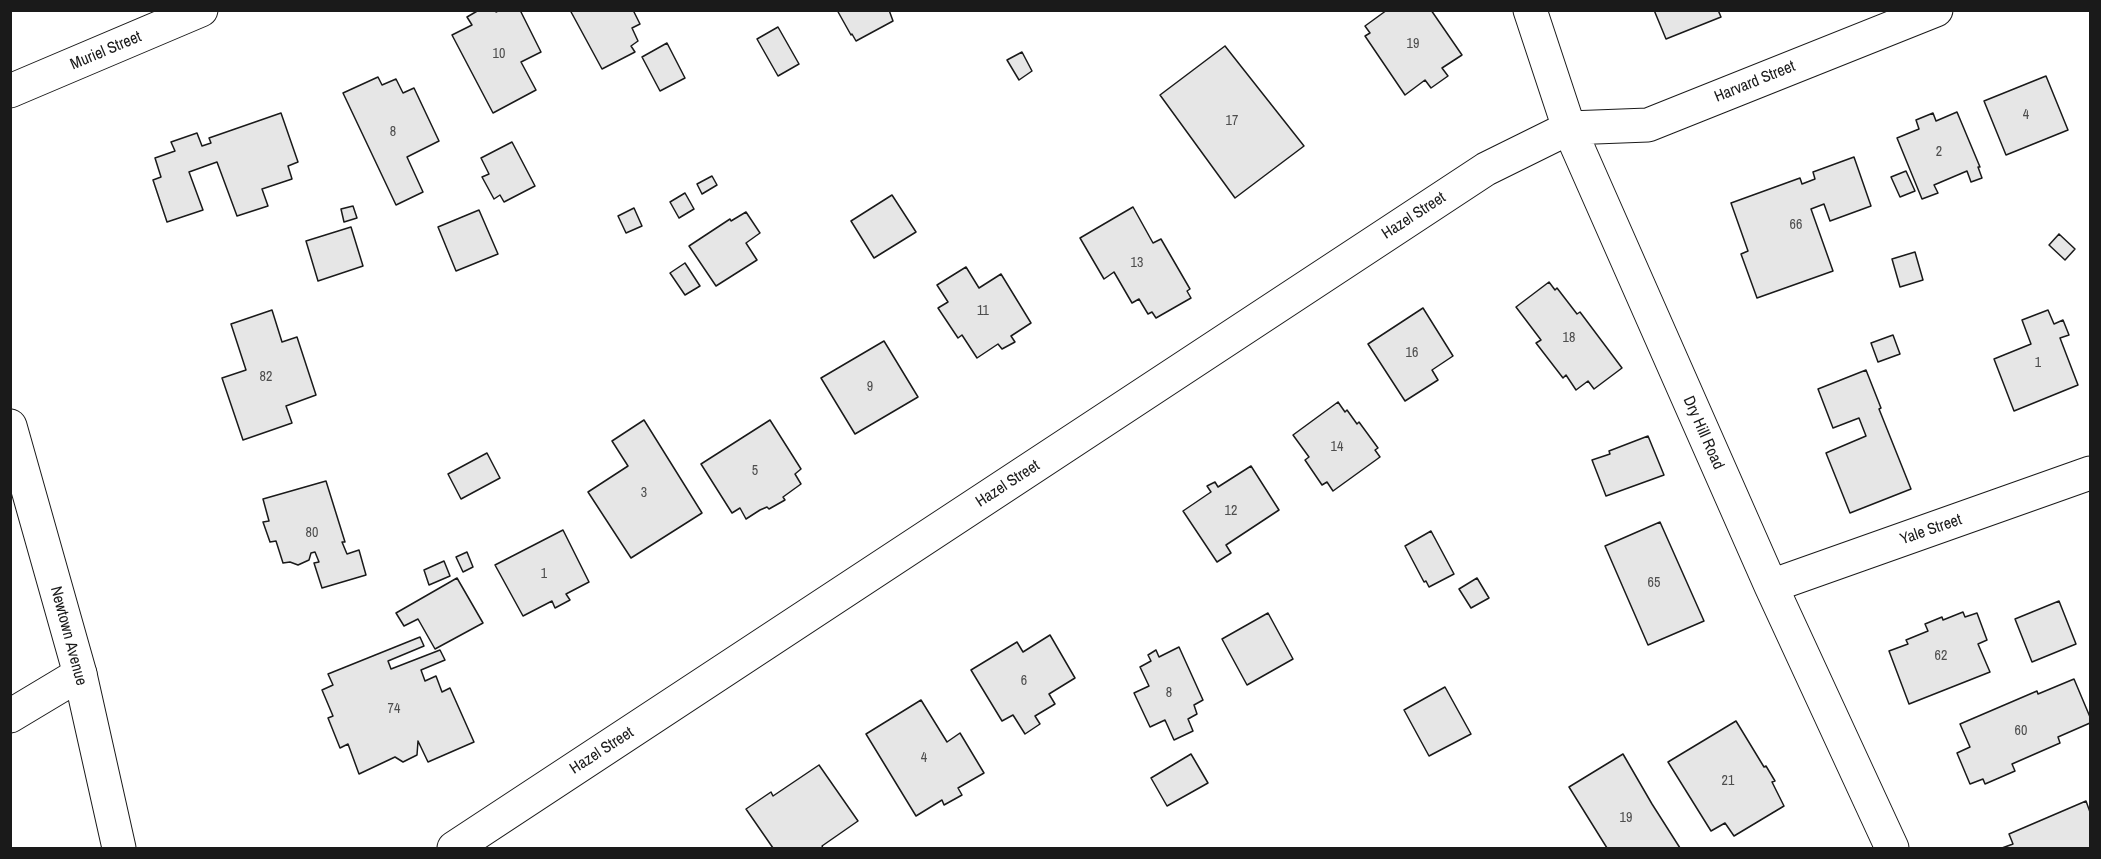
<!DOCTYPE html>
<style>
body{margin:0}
#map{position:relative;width:2101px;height:859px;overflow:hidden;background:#fff;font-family:"Archivo Narrow",sans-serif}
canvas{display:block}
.frame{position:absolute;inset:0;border:12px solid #1a1a1a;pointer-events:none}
</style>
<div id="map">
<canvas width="2101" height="859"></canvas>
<div class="frame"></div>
</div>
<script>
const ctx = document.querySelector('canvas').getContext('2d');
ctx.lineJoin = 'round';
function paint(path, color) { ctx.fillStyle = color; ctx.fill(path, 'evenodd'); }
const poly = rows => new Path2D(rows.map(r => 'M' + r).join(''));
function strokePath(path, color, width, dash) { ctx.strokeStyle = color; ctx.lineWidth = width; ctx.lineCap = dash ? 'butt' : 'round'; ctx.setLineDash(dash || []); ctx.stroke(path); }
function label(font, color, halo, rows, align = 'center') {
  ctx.font = font + ' "Archivo Narrow",sans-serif'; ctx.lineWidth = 4.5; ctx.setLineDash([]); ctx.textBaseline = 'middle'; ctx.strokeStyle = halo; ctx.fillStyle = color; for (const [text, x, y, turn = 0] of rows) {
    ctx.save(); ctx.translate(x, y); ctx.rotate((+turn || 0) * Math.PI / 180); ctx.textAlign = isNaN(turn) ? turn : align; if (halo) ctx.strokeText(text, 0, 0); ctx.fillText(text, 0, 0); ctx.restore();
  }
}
const building = poly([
 [479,10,495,10,496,12,500,10,520,10,541,52,521,62,536,90,493,113,452,35,472,25,467,17,479,10],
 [570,10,633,10,640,24,632,28,638,41,631,46,635,52,602,69,570,10],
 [837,10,889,10,893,21,856,41,852,34,851,35,837,10],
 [1387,10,1431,10,1462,55,1442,68,1448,76,1431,88,1425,80,1405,95,1365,36,1370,33,1365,26,1387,10],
 [1654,10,1718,10,1721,17,1666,39,1654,10],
 [778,27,799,64,778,76,757,39,778,27],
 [667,43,685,78,660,91,642,57,667,43],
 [1225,46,1304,146,1235,198,1160,95,1225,46],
 [1022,52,1032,71,1019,80,1007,60,1022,52],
 [2046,76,2068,130,2006,155,1984,101,2046,76],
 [378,77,382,85,396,79,403,93,414,88,439,141,407,157,423,192,396,205,343,93,378,77],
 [1957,112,1980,167,1978,167,1982,178,1971,182,1967,171,1934,185,1938,193,1922,199,1897,138,1919,129,1916,120,1933,113,1936,121,1957,112],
 [281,113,298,162,288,166,292,179,262,189,268,206,237,216,217,162,189,172,203,210,167,222,153,180,161,177,155,158,175,151,171,142,197,133,202,146,211,143,209,138,281,113],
 [512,142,535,186,504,202,500,195,494,199,482,177,489,174,481,158,512,142],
 [1854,157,1871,206,1830,221,1824,204,1811,209,1833,271,1757,298,1741,254,1748,251,1731,203,1800,178,1802,184,1815,179,1813,172,1854,157],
 [1906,171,1915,191,1900,197,1891,177,1906,171],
 [712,176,717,185,702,194,697,184,712,176],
 [685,193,694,209,679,218,670,202,685,193],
 [892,195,916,232,874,258,851,221,892,195],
 [353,206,357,218,344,222,341,209,353,206],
 [1133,207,1153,243,1161,239,1190,289,1187,291,1191,298,1156,318,1152,312,1148,314,1139,299,1132,303,1114,272,1104,279,1080,238,1133,207],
 [634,208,642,226,626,233,618,216,634,208],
 [479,210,498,254,456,271,438,227,479,210],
 [746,212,760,233,746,243,757,260,716,286,689,246,730,219,731,221,746,212],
 [351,227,363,266,318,281,306,241,351,227],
 [2059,234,2075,249,2065,260,2049,245,2059,234],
 [1915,252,1923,280,1900,287,1892,259,1915,252],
 [685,263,700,286,685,295,670,273,685,263],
 [966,267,979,288,1001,274,1031,323,1011,336,1015,342,1002,349,998,344,977,358,962,335,958,338,938,308,948,302,937,285,966,267],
 [1549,282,1555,290,1557,288,1577,314,1580,312,1622,368,1594,389,1588,381,1576,390,1566,375,1563,378,1536,343,1541,340,1516,307,1549,282],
 [1423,308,1453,356,1432,370,1438,380,1405,401,1368,344,1423,308],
 [272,310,282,342,297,337,316,395,286,406,292,423,243,440,222,378,246,370,231,324,272,310],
 [2048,310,2054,324,2063,320,2069,335,2060,338,2078,385,2014,411,1994,359,2031,344,2022,320,2048,310],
 [1893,335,1900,354,1878,362,1871,343,1893,335],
 [884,341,918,397,855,434,821,378,884,341],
 [1866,370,1881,408,1879,409,1911,489,1850,513,1826,453,1866,436,1859,418,1833,428,1818,389,1866,370],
 [1338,402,1345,412,1347,410,1357,424,1359,422,1378,448,1375,450,1380,457,1333,491,1327,482,1322,485,1305,460,1309,457,1293,435,1338,402],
 [644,420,702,513,631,558,588,492,628,466,612,441,644,420],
 [770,420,801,469,795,474,801,484,783,497,785,500,769,509,767,507,760,510,746,519,740,508,732,513,701,464,770,420],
 [1648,436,1664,475,1606,496,1592,460,1610,454,1609,451,1648,436],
 [487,453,500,478,461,499,448,474,487,453],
 [1251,466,1279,510,1226,545,1231,553,1217,562,1183,511,1211,492,1207,486,1215,482,1218,487,1251,466],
 [326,481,345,542,342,542,347,554,359,550,366,575,322,588,314,563,319,562,315,552,311,553,309,560,298,565,290,562,283,563,276,541,270,542,263,522,269,521,263,499,326,481],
 [1660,522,1704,621,1648,645,1605,546,1660,522],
 [563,530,589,582,566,594,570,600,555,608,552,601,523,616,495,565,563,530],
 [1431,531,1454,574,1429,587,1426,581,1424,582,1405,546,1431,531],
 [467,552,473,567,463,572,456,557,467,552],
 [444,561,450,576,429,585,424,570,444,561],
 [457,578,483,623,435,649,418,619,404,626,396,613,457,578],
 [1477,578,1489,598,1471,608,1459,589,1477,578],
 [2059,601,2076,644,2032,662,2015,619,2059,601],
 [1963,612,1965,617,1977,613,1987,640,1978,644,1990,672,1909,704,1889,651,1908,644,1906,640,1928,631,1925,624,1942,617,1943,620,1963,612],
 [1268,613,1293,659,1247,685,1222,639,1268,613],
 [1050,635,1075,678,1049,694,1055,704,1035,716,1040,724,1025,734,1013,715,1002,721,971,670,1017,642,1023,652,1050,635],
 [420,637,424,646,388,661,391,669,440,650,445,660,421,670,425,681,436,676,442,692,450,688,474,742,428,762,418,741,417,755,403,762,395,757,359,774,348,744,340,748,328,718,333,716,322,690,333,685,328,674,420,637],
 [1179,647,1203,700,1194,705,1197,714,1188,719,1193,731,1174,740,1165,720,1150,727,1134,693,1149,686,1140,667,1151,661,1148,655,1156,650,1159,657,1179,647],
 [2074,679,2090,717,2090,723,2058,737,2060,743,2012,764,2015,771,1985,784,1983,779,1970,784,1957,753,1970,747,1960,724,2037,691,2038,694,2074,679],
 [1445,687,1471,734,1429,756,1404,710,1445,687],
 [921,700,947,742,960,733,984,773,958,788,962,795,944,805,942,800,916,816,866,734,921,700],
 [1736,721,1764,767,1766,766,1775,781,1772,782,1784,806,1734,836,1725,823,1711,831,1668,762,1736,721],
 [1191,754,1208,783,1167,806,1151,778,1191,754],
 [1623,754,1652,804,1680,848,1607,848,1569,787,1623,754],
 [819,765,858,821,822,846,823,848,773,848,746,809,771,792,773,796,819,765],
 [2086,801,2090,812,2090,848,2002,848,2013,844,2009,834,2086,801]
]);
paint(building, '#e6e6e6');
strokePath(building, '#1a1a1a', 1.5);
const street = poly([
 [1530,10,1569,128,1771,586,1892,848],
 [10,91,201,10],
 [1771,586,2090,473],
 [10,716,80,674],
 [454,848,1486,169,1569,128,1648,125,1936,10]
]);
const secondary = poly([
 [10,426,80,674,119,848]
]);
strokePath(street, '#1a1a1a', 35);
strokePath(secondary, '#1a1a1a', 35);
strokePath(street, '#fff', 33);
strokePath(secondary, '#fff', 33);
label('14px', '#4d4d4d', null, [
 ["19",1413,44],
 ["10",499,54],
 ["4",2026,115],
 ["17",1232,121],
 ["8",393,132],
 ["2",1939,152],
 ["66",1796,225],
 ["13",1137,263],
 ["11",983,311],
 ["18",1569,338],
 ["16",1412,353],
 ["1",2038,363],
 ["82",266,377],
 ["9",870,387],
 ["14",1337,447],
 ["5",755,471],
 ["3",644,493],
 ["12",1231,511],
 ["80",312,533],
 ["1",544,574],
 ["65",1654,583],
 ["62",1941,656],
 ["6",1024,681],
 ["8",1169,693],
 ["74",394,709],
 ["60",2021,731],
 ["4",924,758],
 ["21",1728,781],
 ["19",1626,818]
]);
label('16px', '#1a1a1a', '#fff', [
 ["Muriel Street",106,51,-23],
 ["Harvard Street",1755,82,-22],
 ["Hazel Street",1414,216,-33],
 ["Dry Hill Road",1703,433,66],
 ["Hazel Street",1008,484,-33],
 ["Yale Street",1931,530,-19],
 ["Newtown Avenue",68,636,75],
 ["Hazel Street",602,751,-33]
]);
</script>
